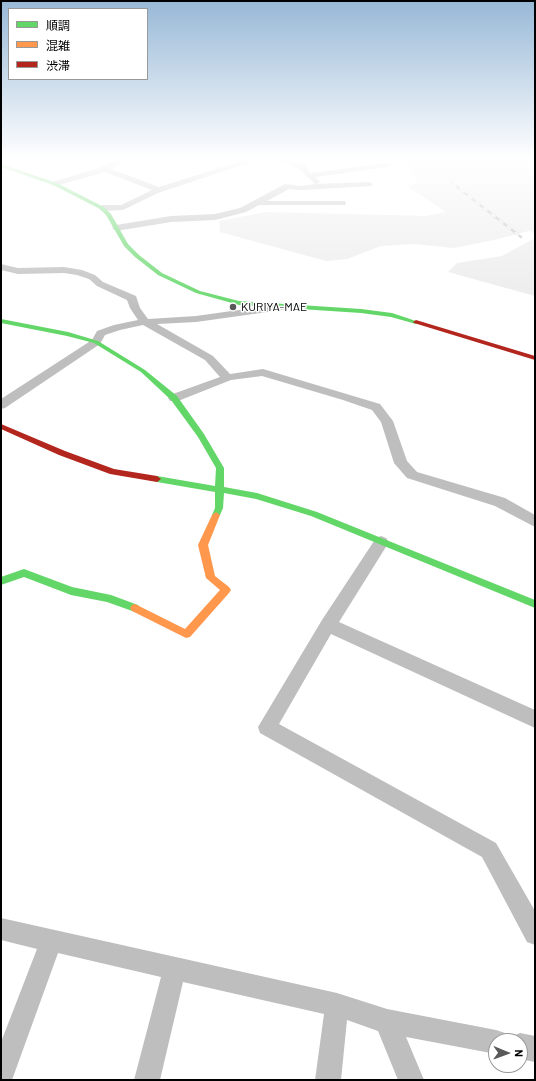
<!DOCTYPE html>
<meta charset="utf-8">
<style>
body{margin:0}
#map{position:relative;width:536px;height:1081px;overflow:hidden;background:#fff;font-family:Barlow,"Noto Sans JP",sans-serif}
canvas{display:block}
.frame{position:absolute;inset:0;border:2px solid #000;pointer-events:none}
.legend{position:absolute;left:8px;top:8px;width:140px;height:72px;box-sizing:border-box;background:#fff;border:1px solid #999;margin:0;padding:5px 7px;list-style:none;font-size:12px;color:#000}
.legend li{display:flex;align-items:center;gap:8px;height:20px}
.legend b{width:20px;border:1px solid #999}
.north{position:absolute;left:488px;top:1033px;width:40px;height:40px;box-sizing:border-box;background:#fff;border:1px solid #999;border-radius:50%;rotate:91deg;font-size:11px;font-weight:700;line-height:16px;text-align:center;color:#000}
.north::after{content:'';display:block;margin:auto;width:14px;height:18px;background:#595959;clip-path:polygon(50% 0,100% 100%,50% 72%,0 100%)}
</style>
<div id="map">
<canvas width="536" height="1081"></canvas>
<div class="frame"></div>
<ul class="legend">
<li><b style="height:5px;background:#63d668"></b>順調</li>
<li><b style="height:5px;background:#ff974d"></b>混雑</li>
<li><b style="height:5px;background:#b3261e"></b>渋滞</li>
</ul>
<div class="north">N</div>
</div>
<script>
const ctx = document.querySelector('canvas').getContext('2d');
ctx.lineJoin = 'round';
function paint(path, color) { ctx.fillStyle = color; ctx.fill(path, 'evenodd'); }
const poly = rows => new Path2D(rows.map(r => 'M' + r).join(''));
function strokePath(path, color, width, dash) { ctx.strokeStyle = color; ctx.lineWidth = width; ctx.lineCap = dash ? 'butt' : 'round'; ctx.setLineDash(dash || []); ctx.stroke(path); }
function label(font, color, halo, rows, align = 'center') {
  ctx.font = font + ' Barlow,sans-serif'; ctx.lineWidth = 3; ctx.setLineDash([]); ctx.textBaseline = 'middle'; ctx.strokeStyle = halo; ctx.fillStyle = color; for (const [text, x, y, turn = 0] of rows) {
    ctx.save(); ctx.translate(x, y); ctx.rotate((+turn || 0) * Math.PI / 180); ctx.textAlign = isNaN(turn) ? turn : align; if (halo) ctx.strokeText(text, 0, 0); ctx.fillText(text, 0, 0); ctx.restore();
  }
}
paint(poly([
 [405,160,535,160,535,233,529,231,494,240,454,248,414,244,381,246,347,259,326,261,220,232,219,221,266,212,426,216,446,212,408,187,418,182],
 [535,238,535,296,448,272,457,263,502,256]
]), '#ebebeb');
paint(poly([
 [116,160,125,160,111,169,159,187,245,160,257,160,158,193,123,210,102,211,98,208,102,205,121,205,152,190,105,172,55,186,51,184,52,182,102,167,116,160],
 [277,160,289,160,304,164,311,173,388,163,392,165,388,167,315,177,320,182,317,184,369,182,373,184,372,186,301,190,289,189,267,201,345,201,346,203,345,205,259,205,246,212,215,220,171,222,116,231,112,228,116,225,171,216,215,214,240,208,285,184,301,186,315,184,298,168,277,160],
 [1,264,18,268,64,267,82,270,95,275,103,282,136,296,140,308,148,319,196,316,282,304,286,305,287,307,286,309,282,310,196,322,157,324,213,356,230,374,263,369,380,404,393,421,407,461,417,472,505,498,535,515,535,527,495,506,407,478,394,463,381,422,372,410,343,400,262,376,231,380,178,401,170,401,168,398,170,395,220,377,205,360,143,325,120,330,105,335,100,344,5,408,1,409,1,399,92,340,97,331,114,325,138,320,130,308,127,300,97,286,89,279,77,275,64,273,18,274,1,270,1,264],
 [381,536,386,538,389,542,339,622,535,710,535,728,331,634,279,724,496,843,535,911,535,945,527,942,482,857,260,733,258,727,322,620,376,538,381,536],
 [1,918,337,993,387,1009,496,1030,505,1033,508,1041,496,1041,496,1054,406,1037,424,1080,398,1080,378,1031,347,1020,341,1080,315,1080,324,1014,183,982,160,1080,134,1080,161,977,58,953,12,1080,1,1080,1,1042,37,949,1,940,1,918],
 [520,1033,535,1036,535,1062,520,1059,520,1041,510,1041,511,1037,520,1033]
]), '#bebebe');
paint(poly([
 [1,164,57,183,104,207,111,214,128,244,139,255,162,273,200,291,239,301,361,309,392,313,419,322,416,324,391,317,361,313,239,305,196,293,158,275,135,257,124,246,106,215,100,209,53,185,1,167,1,164],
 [1,319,68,332,98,341,145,370,177,396,204,434,224,468,224,487,257,493,317,512,535,600,535,608,311,516,256,499,224,493,223,508,220,515,216,518,213,517,212,515,215,508,215,492,157,482,153,479,157,476,215,486,216,468,198,437,171,400,141,372,94,343,67,336,1,323,1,319],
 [24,569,72,587,111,595,138,605,140,608,138,611,135,612,107,602,71,595,24,577,1,585,1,577,24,569]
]), '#63d668');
paint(poly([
 [216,512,220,515,208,545,215,576,229,587,231,590,229,593,190,637,186,638,132,611,130,608,132,605,135,604,185,629,220,590,206,578,198,545,212,515,216,512]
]), '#ff974d');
paint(poly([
 [416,320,535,356,535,360,414,323,413,322,416,320],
 [1,424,65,451,114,469,157,476,161,479,157,482,110,474,59,455,1,429,1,424]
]), '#b3261e');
const rail = poly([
 [452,183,521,237]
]);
strokePath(rail, '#bebebe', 2.5);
strokePath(rail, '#fff', 1.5, [5]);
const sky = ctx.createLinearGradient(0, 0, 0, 311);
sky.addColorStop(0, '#97b8d7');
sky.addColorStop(0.51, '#fff');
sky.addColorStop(1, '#ffffff00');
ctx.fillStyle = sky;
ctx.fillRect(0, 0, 536, 311);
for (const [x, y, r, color] of [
 [233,307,4,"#595959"]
]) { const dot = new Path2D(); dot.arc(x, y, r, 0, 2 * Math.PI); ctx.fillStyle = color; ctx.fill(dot); strokePath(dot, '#fff', 1.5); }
label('12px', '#000', '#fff', [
 ["KURIYA-MAE",241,307]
], 'left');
</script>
